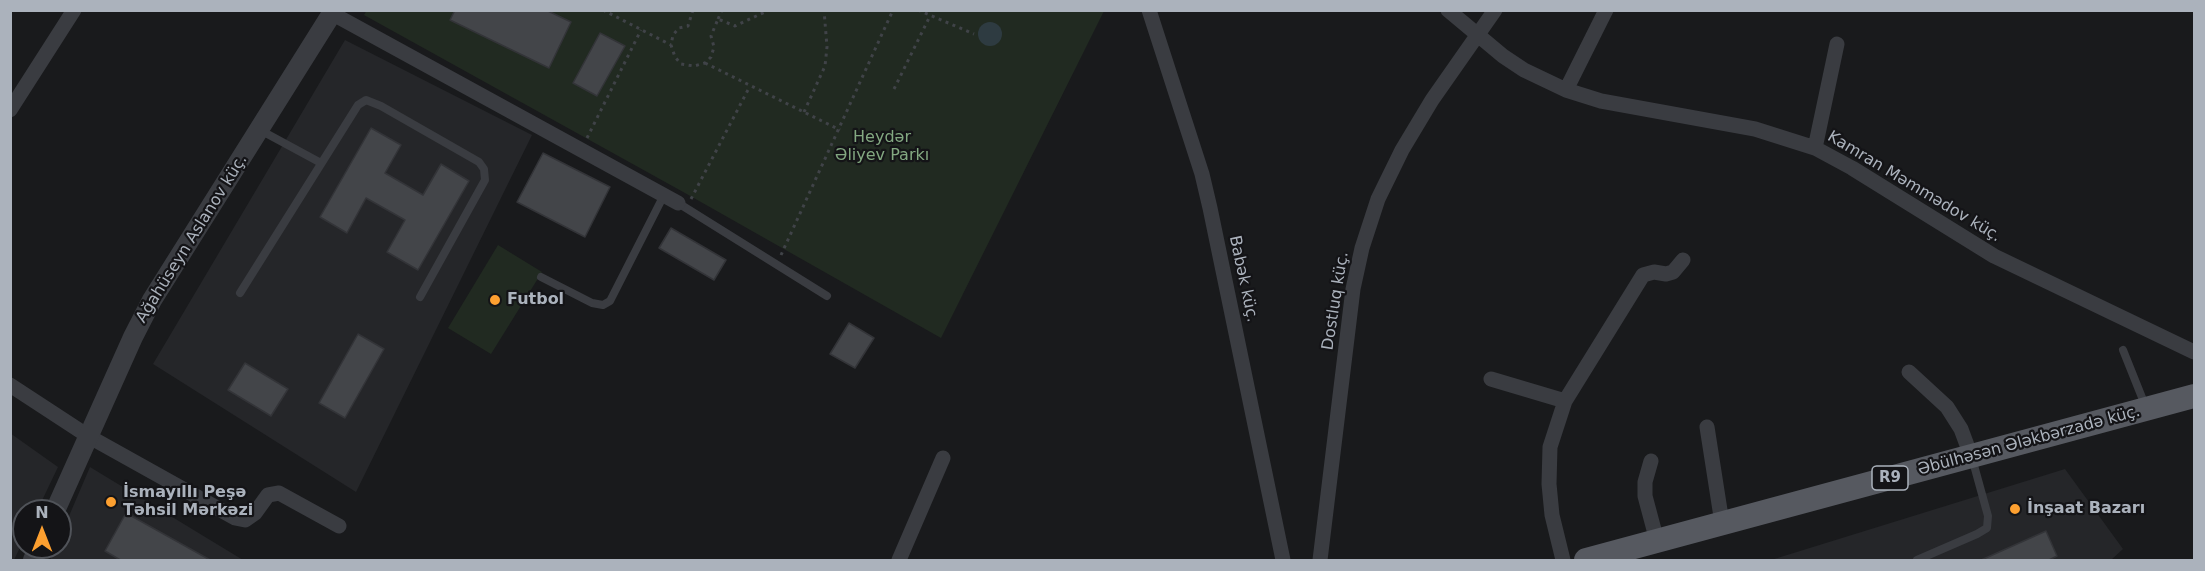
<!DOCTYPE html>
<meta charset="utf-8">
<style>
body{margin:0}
#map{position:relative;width:2205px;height:571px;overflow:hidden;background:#191a1c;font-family:"DejaVu Sans",sans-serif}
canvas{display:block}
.frame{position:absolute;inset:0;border:12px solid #abb2bc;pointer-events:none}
.north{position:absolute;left:12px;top:499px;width:60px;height:60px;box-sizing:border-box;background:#141417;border:2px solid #505359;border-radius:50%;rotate:0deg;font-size:16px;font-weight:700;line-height:24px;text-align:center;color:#abb2bc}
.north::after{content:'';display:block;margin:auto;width:21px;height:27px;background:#fda030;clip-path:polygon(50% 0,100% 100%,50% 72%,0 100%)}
</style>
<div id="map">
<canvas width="2205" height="571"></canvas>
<div class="frame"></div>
<div class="north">N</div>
</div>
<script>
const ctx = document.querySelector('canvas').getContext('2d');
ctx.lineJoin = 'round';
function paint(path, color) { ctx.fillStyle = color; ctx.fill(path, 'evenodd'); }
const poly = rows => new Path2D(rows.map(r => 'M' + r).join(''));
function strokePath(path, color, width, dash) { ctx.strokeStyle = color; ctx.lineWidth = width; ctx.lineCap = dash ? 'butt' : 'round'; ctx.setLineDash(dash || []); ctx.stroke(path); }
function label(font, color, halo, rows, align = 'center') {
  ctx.font = font + ' "DejaVu Sans",sans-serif'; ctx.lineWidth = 4.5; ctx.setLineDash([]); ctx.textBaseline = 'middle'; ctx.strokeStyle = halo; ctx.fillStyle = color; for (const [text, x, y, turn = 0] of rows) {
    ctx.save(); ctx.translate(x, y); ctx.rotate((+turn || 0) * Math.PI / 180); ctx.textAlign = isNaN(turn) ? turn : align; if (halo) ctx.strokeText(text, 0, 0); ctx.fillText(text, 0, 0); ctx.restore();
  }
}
paint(poly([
 [345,40,532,135,356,492,153,364],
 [10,433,58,467,37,511,24,511,24,539,14,560,10,560],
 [90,467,243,560,50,560,56,547,60,547,60,537],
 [2065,469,2123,549,2111,560,1771,560]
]), '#252629');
paint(poly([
 [367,10,1104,11,941,338,685,193,364,15],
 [498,245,542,272,491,354,448,328]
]), '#212a21');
paint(poly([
 '978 34a12 12 0 1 1 24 0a12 12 0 1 1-24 0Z'
]), '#2e3b41');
const building = poly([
 [455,10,546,10,571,22,549,68,450,20,455,10],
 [600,33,625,46,597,96,573,83,600,33],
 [371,128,401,145,385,173,423,195,441,164,469,181,418,270,387,252,405,220,366,198,347,233,320,217,371,128],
 [543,153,610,187,585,237,517,202,543,153],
 [671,228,726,260,714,280,659,248,671,228],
 [849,323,874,338,855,368,830,354,849,323],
 [358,334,384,349,345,418,319,403,358,334],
 [245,363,288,389,271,416,228,390,245,363],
 [126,513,212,561,122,561,105,551,126,513],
 [2046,531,2057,556,2047,561,1979,561,2046,531]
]);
paint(building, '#434549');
strokePath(building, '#333438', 1.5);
strokePath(poly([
 [603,10,671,45],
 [693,10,688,26,679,28,673,35,671,45,675,57,681,64,694,66,705,63,711,57,714,47,711,36,718,19,735,26,769,10],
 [918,10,974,34],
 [718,19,722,10],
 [705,63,840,130],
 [894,89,930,16],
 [804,112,825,66,827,47,824,10],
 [587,138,641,30],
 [691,199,750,86],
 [781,255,893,10]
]), '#404348', 3, [3, 4.5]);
strokePath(poly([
 [260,130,321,163],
 [678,203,827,296],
 [541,277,592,303,603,305,610,301,664,195],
 [240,293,358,105,366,100,381,106,479,162,484,169,485,180,420,297],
 [2123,350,2145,405],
 [1917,560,1977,534,1987,528,1988,516,1972,458]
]), '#3a3c41', 8);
strokePath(poly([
 [1149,10,1202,174,1210,208,1283,560],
 [1448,10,1503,56,1524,70,1566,90,1601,101,1755,129,1815,148,1852,168,1994,256,2194,352],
 [333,14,678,203],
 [1566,90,1606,10],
 [10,110,74,10],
 [1815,148,1837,44],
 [1909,372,1947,407,1961,429,1971,456],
 [1491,379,1565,401],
 [10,385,88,436,235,518,245,520,255,513,268,495,279,493,339,526],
 [1707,427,1722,523],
 [1651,461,1645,482,1645,496,1657,541],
 [899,560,943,458],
 [1320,560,1353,289,1362,248,1378,199,1402,150,1432,100,1495,10],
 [1563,560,1552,515,1549,484,1550,447,1565,401,1643,275,1654,272,1666,274,1673,272,1683,260]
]), '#3a3c41', 15);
strokePath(poly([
 [55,511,133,337,152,300,334,10],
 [33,560,39,547]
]), '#3a3c41', 20);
strokePath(poly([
 [1586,560,2194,396]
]), '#565960', 24);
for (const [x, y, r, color] of [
 [495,300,6,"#fda030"],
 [111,502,6,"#fda030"],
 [2015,509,6,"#fda030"]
]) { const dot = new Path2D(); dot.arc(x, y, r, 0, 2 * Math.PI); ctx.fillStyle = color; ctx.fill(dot); strokePath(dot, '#141417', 2); }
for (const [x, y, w] of [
 [1890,478,36]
]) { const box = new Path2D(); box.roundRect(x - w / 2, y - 12, w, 24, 4.5); ctx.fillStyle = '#141417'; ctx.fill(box); strokePath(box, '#abb2bc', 1.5); }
label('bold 15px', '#abb2bc', null, [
 ["R9",1890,478]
]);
label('16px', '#83a881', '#141417', [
 ["Heydər",882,138],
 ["Əliyev Parkı",882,156]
]);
label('16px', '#abb2bc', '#141417', [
 ["Kamran Məmmədov küç.",1914,187,31],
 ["Ağahüseyn Aslanov küç.",192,239,-58],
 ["Babək küç.",1243,279,78],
 ["Dostluq küç.",1336,301,-81],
 ["Əbülhəsən Ələkbərzadə küç.",2029,441,-15]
]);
label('bold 16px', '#abb2bc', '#141417', [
 ["Futbol",507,300],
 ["İsmayıllı Peşə",123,493],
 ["Təhsil Mərkəzi",123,511],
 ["İnşaat Bazarı",2027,509]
], 'left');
</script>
